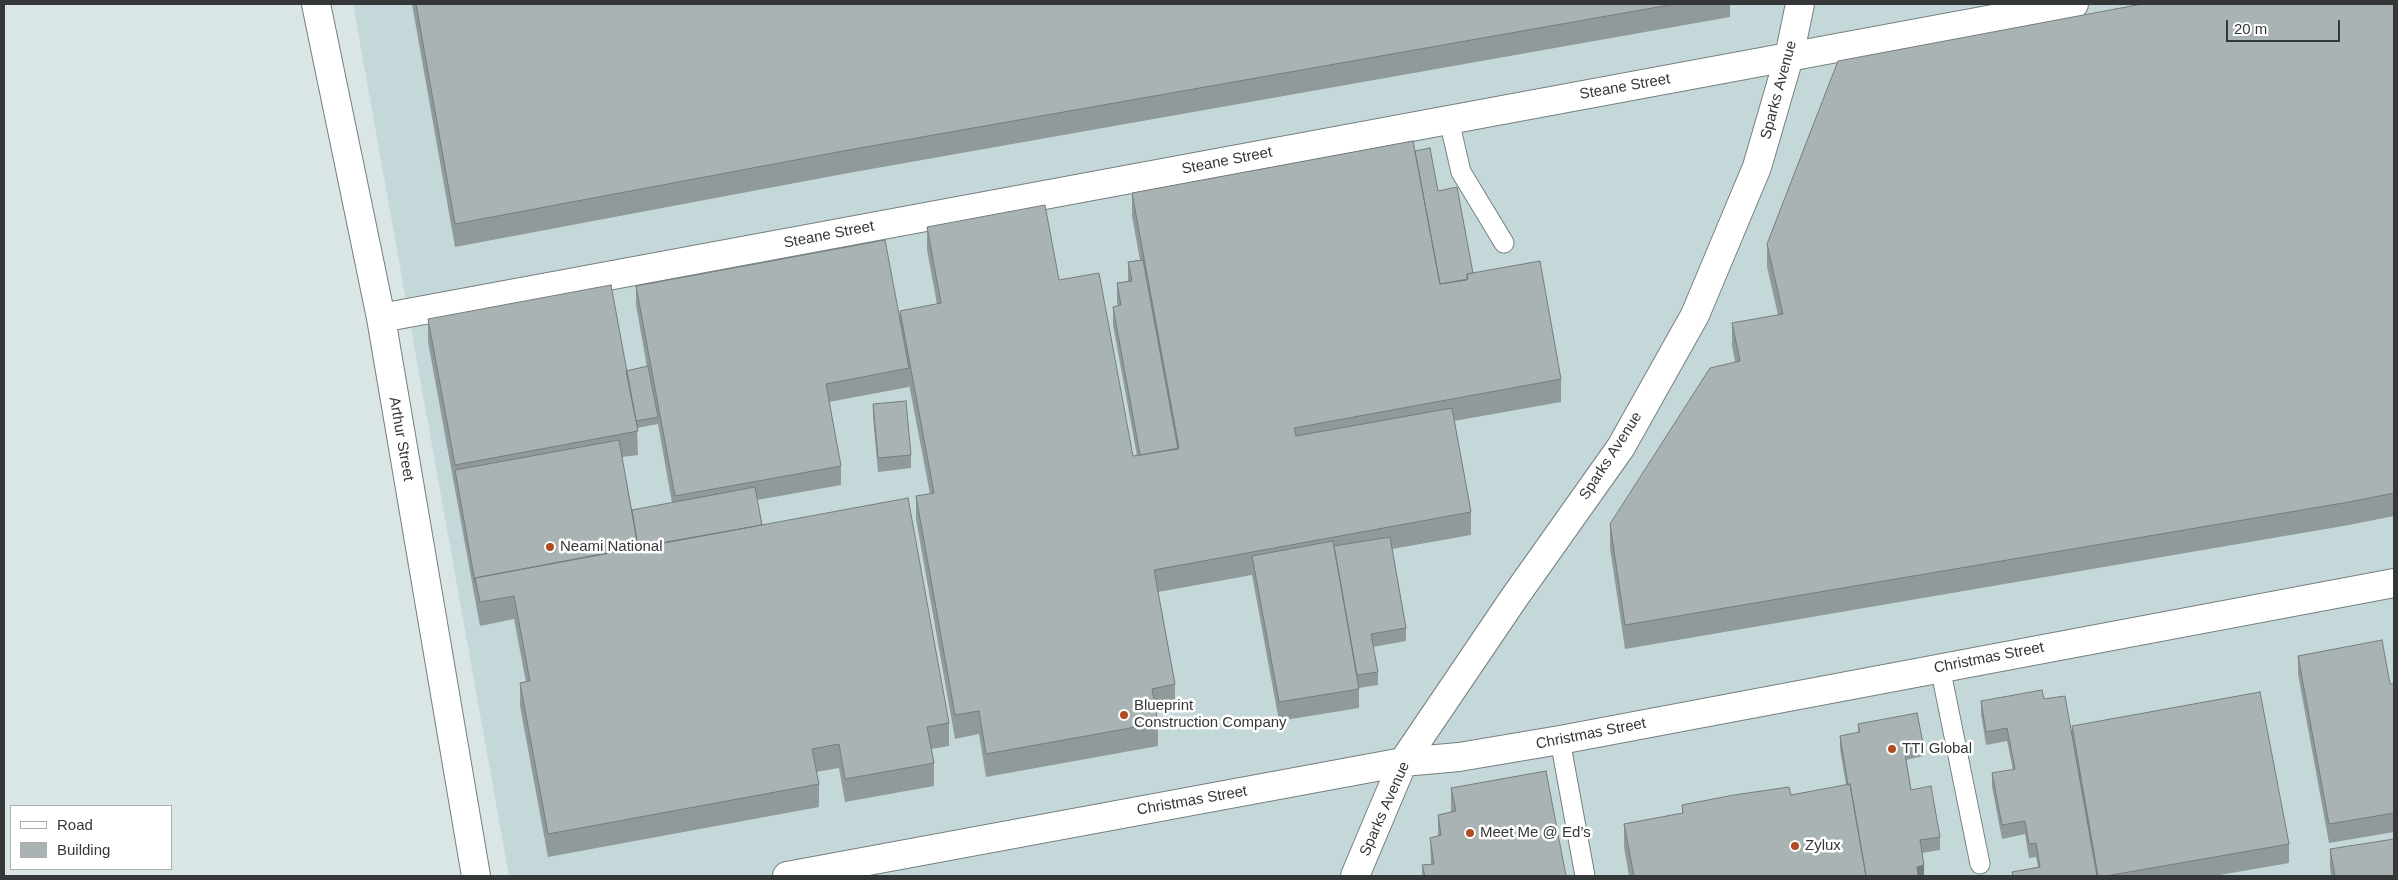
<!DOCTYPE html>
<meta charset="utf-8">
<style>
body{margin:0}
#map{position:relative;width:2398px;height:880px;overflow:hidden;background:#dae5e5;font-family:Arial,sans-serif}
canvas{display:block}
.frame{position:absolute;inset:0;border:5px solid #333738;pointer-events:none}
.legend{position:absolute;left:10px;top:805px;width:162px;height:65px;box-sizing:border-box;background:#fff;border:1px solid #adafaf;margin:0;padding:6px 9px;list-style:none;font-size:15px;color:#333738}
.legend li{display:flex;align-items:center;gap:10px;height:25px}
.legend b{width:25px;border:1px solid #adafaf}
.scale{position:absolute;left:2226px;top:20px;width:114px;height:22px;box-sizing:border-box;border:2px solid #333738;border-top:0;padding-left:6px;font-size:15px;line-height:18px;white-space:nowrap;color:#333738;-webkit-text-stroke:4px #fff;paint-order:stroke}
</style>
<div id="map">
<canvas width="2398" height="880"></canvas>
<div class="frame"></div>
<ul class="legend">
<li><b style="height:6px;background:#fff"></b>Road</li>
<li><b style="height:14px;background:#a9b3b4"></b>Building</li>
</ul>
<div class="scale">20 m</div>
</div>
<script>
const ctx = document.querySelector('canvas').getContext('2d');
ctx.lineJoin = 'round';
function paint(path, color) { ctx.fillStyle = color; ctx.fill(path, 'evenodd'); }
const poly = rows => new Path2D(rows.map(r => 'M' + r).join(''));
function strokePath(path, color, width, dash) { ctx.strokeStyle = color; ctx.lineWidth = width; ctx.lineCap = dash ? 'butt' : 'round'; ctx.setLineDash(dash || []); ctx.stroke(path); }
function label(font, color, halo, rows, align = 'center') {
  ctx.font = font + ' Arial,sans-serif'; ctx.lineWidth = 5; ctx.setLineDash([]); ctx.textBaseline = 'middle'; ctx.strokeStyle = halo; ctx.fillStyle = color; for (const [text, x, y, turn = 0] of rows) {
    ctx.save(); ctx.translate(x, y); ctx.rotate((+turn || 0) * Math.PI / 180); ctx.textAlign = isNaN(turn) ? turn : align; if (halo) ctx.strokeText(text, 0, 0); ctx.fillText(text, 0, 0); ctx.restore();
  }
}
paint(poly([
 [353,4,2394,4,2394,876,509,876]
]), '#c5d8d9');
const lane = poly([
 [1449,120,1461,172,1504,243],
 [1940,667,1980,864],
 [1560,740,1585,876]
]);
const street = poly([
 [316,4,381,318,476,876],
 [381,318,2074,4],
 [787,876,1403,762,1459,757,1560,740,2394,583],
 [1355,876,1403,762,1514,598,1621,447,1695,315,1757,167,1789,57,1800,4]
]);
strokePath(lane, '#767f80', 21);
strokePath(street, '#767f80', 30);
strokePath(lane, '#fff', 19);
strokePath(street, '#fff', 28);
paint(poly([
 [412,4,1730,4,1730,17,843,174,455,247],
 [2394,4,2394,516,2349,525,1625,649,1610,548,1610,524,1735,362,1732,346,1732,323,1778,315,1767,267,1767,244],
 [1415,151,1438,191,1473,273,1561,379,1561,402,1454,421,1471,512,1471,535,1392,549,1406,628,1406,641,1373,647,1378,672,1378,685,1359,688,1359,708,1279,721,1252,575,1158,592,1175,684,1175,708,1156,711,1158,723,1158,746,986,777,979,734,955,739,916,519,916,496,930,494,909,384,909,387,829,402,841,466,841,485,757,500,762,525,949,723,949,746,931,749,934,763,934,786,845,802,839,768,816,772,819,784,819,807,548,857,520,706,520,683,526,682,514,619,480,626,428,342,428,319,626,371,647,367,636,305,636,286,900,318,900,311,937,304,927,250,927,227,1059,280,1133,456,1137,456,1113,325,1113,307,1118,306,1117,302,1117,283,1128,281,1128,262,1140,260,1132,216,1132,193],
 [658,424,672,503,632,510,622,457,638,455,637,428],
 [873,404,911,455,911,468,878,472,873,417],
 [2298,656,2390,684,2394,684,2394,832,2329,843,2298,674],
 [2044,699,2072,732,2072,726,2289,844,2289,863,2214,876,2012,876,2012,872,2038,867,2036,857,2029,858,2025,834,2002,839,1992,787,1992,773,2013,770,2007,741,1986,745,1981,714,1981,701],
 [1858,724,1923,743,1923,756,1906,760,1911,790,1940,837,1940,850,1922,853,1924,876,1629,876,1624,847,1624,824,1682,813,1682,805,1791,795,1846,785,1840,749,1840,736,1858,733],
 [1451,788,1566,876,1422,876,1422,865,1431,864,1430,838,1438,836,1438,815,1451,812],
 [2330,849,2394,876,2331,876,2330,868]
]), '#919a9b');
paint(poly([
 [1924,865,1924,876,1917,876,1917,867]
]), '#767d7e');
const building = poly([
 [416,4,1675,4,843,151,455,224,416,4],
 [2142,4,2394,4,2394,493,2349,502,1625,625,1610,524,1710,368,1740,361,1732,323,1783,314,1767,244,1838,61,2142,4],
 [1413,141,1440,284,1468,279,1467,274,1540,261,1561,379,1294,428,1296,436,1452,408,1471,512,1154,570,1175,684,1152,689,1158,723,986,754,979,711,955,715,916,496,934,493,900,311,941,303,927,227,1045,205,1059,280,1099,273,1133,456,1141,455,1179,448,1132,193,1413,141],
 [1430,148,1438,191,1457,187,1473,273,1467,274,1467,280,1440,284,1415,151,1430,148],
 [885,240,909,368,826,384,841,466,675,496,636,286,885,240],
 [1143,260,1178,449,1140,455,1113,307,1121,305,1117,283,1132,281,1128,262,1143,260],
 [611,285,638,431,455,465,428,319,611,285],
 [648,366,658,417,636,421,626,371,648,366],
 [906,401,911,455,878,458,873,404,906,401],
 [619,440,638,547,475,578,475,582,455,470,619,440],
 [755,487,762,525,638,547,632,510,755,487],
 [908,498,949,723,927,727,934,763,845,779,839,744,812,749,819,784,548,834,520,683,530,681,514,596,480,602,475,578,908,498],
 [1390,537,1406,628,1371,634,1378,672,1357,675,1334,546,1390,537],
 [1333,541,1359,689,1279,702,1252,556,1333,541],
 [2382,640,2390,684,2394,684,2394,813,2329,824,2298,656,2382,640],
 [2042,690,2044,699,2065,696,2097,876,2013,876,2012,872,2040,867,2036,843,2029,844,2025,821,2002,825,1992,773,2015,769,2007,728,1986,732,1981,701,2042,690],
 [2260,692,2289,844,2106,876,2098,876,2072,726,2260,692],
 [1917,713,1923,743,1904,747,1907,766,1911,790,1931,786,1940,837,1920,840,1924,865,1917,867,1918,876,1866,876,1850,784,1848,785,1840,736,1860,732,1858,724,1917,713],
 [1546,771,1566,876,1425,876,1422,865,1434,864,1430,838,1441,835,1438,815,1456,811,1451,788,1546,771],
 [1850,784,1866,876,1634,876,1624,824,1683,813,1682,805,1734,795,1789,787,1791,795,1850,784],
 [2394,839,2394,876,2335,876,2330,849,2394,839]
]);
paint(building, '#a9b3b4');
strokePath(building, '#767d7e', 1);
for (const [x, y, r, color] of [
 [550,547,5,"#b24b24"],
 [1124,715,5,"#b24b24"],
 [1892,749,5,"#b24b24"],
 [1470,833,5,"#b24b24"],
 [1795,846,5,"#b24b24"]
]) { const dot = new Path2D(); dot.arc(x, y, r, 0, 2 * Math.PI); ctx.fillStyle = color; ctx.fill(dot); strokePath(dot, '#fff', 2); }
label('15px', '#333738', '#fff', [
 ["Steane Street",1625,87,-10],
 ["Sparks Avenue",1779,90,-75],
 ["Steane Street",1227,161,-11],
 ["Steane Street",829,235,-11],
 ["Arthur Street",401,439,80],
 ["Sparks Avenue",1611,456,-57],
 ["Christmas Street",1989,658,-11],
 ["Christmas Street",1591,734,-11],
 ["Christmas Street",1192,801,-10],
 ["Sparks Avenue",1385,809,-66]
]);
label('15px', '#333738', '#fff', [
 ["Neami National",560,547],
 ["Blueprint",1134,706],
 ["Construction Company",1134,723],
 ["TTI Global",1902,749],
 ["Meet Me @ Ed’s",1480,833],
 ["Zylux",1805,846]
], 'left');
</script>
